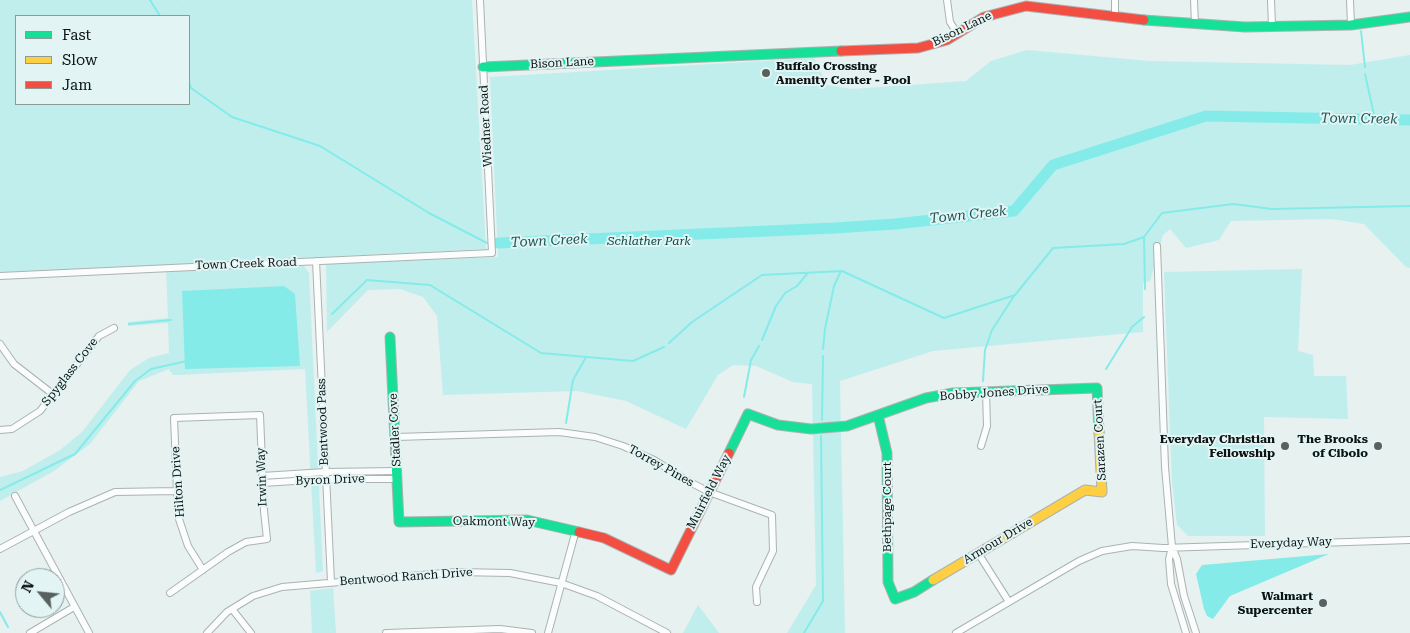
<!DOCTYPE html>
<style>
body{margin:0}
#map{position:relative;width:1410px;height:633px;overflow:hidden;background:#e6f1f0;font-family:"Roboto Serif",serif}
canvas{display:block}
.legend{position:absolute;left:15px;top:15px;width:175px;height:90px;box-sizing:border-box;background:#e2f5f4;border:1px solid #8c9b9a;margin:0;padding:6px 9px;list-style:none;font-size:15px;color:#0c1312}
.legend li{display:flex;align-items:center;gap:10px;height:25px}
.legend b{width:25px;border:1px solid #8c9b9a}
.north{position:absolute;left:15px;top:568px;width:50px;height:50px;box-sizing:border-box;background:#e2f5f4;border:1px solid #8c9b9a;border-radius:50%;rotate:298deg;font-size:14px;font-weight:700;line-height:20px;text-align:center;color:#0c1312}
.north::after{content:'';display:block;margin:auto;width:18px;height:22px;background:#586160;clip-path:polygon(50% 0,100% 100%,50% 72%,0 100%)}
</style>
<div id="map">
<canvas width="1410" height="633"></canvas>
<ul class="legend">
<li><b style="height:6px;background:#16e098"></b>Fast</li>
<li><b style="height:6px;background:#ffcf43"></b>Slow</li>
<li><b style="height:6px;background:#f24e42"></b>Jam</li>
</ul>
<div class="north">N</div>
</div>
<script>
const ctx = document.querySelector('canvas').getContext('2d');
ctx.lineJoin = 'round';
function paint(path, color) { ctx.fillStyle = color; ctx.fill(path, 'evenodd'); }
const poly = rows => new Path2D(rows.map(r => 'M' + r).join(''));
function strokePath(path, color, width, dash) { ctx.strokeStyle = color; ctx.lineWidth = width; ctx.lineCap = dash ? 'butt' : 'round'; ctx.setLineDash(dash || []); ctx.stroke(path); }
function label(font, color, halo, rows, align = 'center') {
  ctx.font = font + ' "Roboto Serif",serif'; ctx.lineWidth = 4; ctx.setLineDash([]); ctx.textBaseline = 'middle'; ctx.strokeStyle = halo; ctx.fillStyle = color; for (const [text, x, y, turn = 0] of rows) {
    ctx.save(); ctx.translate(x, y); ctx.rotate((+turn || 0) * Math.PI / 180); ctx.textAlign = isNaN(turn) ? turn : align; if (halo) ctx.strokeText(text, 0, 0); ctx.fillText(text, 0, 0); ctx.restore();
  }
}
paint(poly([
 [0,0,182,0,183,2,183,0,472,0,486,249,0,273],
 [16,16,189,16,189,104,16,104],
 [1027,50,1149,61,1350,65,1410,55,1410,268,1406,267,1364,224,1332,219,1231,221,1219,240,1186,248,1170,229,1163,235,1150,281,1143,283,1143,332,933,351,840,381,845,633,787,633,816,585,812,384,793,382,756,366,733,365,718,375,686,429,626,401,577,391,443,395,437,316,423,297,400,289,368,290,327,332,326,264,498,257,490,77,814,58,827,85,852,89,966,81,991,61],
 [304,266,309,273,323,571,316,573,305,369,177,375,173,375,169,369,139,381,90,444,54,471,0,501,0,477,23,471,60,450,82,432,130,370,149,358,169,353,168,323,128,326,128,322,168,318,166,269],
 [1302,269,1298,351,1313,355,1314,376,1346,376,1348,419,1264,417,1265,536,1188,536,1177,525,1172,482,1164,272],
 [333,588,336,633,312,633,310,591],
 [698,605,719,633,683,633]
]), '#c0eeed');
paint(poly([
 [284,286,295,294,300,366,185,369,182,291],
 [1329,554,1230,596,1213,619,1207,616,1204,609,1196,574,1202,565]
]), '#85ebe9');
strokePath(poly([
 [150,0,160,16],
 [1361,31,1365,67],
 [1365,74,1375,119],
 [189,82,191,88,232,117,320,146,429,213,487,243],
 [1144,237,1145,289],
 [332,314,367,280,430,285,541,353,633,361,664,347],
 [129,324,171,320],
 [762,340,776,306,785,293,797,286,807,274],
 [669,343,692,322,762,275,842,271,944,318,1015,295,1053,248,1124,244,1144,237,1162,213,1233,204,1272,209,1410,206],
 [823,349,825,329,834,286,841,271],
 [1106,369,1132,327,1144,317],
 [983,381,985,350,992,330,1014,296],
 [744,397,751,360,759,346],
 [822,420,823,356],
 [566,423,573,380,586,357],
 [0,490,75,454,135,381,151,369,187,361],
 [0,612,8,627],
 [804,633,823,601,821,436]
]), '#85ebe9', 2);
strokePath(poly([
 [498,243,835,228,895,224,1014,211,1053,165,1206,116,1410,120]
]), '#85ebe9', 11);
const street = poly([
 [947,0,950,22,957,33],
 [1194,0,1195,24],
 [1271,0,1272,26],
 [1350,0,1351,25],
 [1115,16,1115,0],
 [1157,246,1165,467,1172,547,1177,559,1184,596,1196,633],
 [316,261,331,582],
 [0,276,492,253,480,0],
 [0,344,14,364,54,395],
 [0,430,12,429,40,411,99,336,114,328],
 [396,437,559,432,595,437,623,446,654,460,686,480,709,492,772,515,773,551,756,587,757,602],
 [981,446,987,426,986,392],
 [262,476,325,472,396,471],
 [263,483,325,479,397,479],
 [15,496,89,633],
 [1172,547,1169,559,1171,584,1186,633],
 [0,549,69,512,115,492,176,491],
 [978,553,1009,602],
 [170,593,228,552,246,542,267,539,264,511,260,415,174,418,178,516,188,546,203,570],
 [232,609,251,633],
 [30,633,74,607],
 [207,633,227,612,253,596,282,587,456,572,510,573,561,583,597,596,667,633],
 [386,633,500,629,532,633],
 [548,633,576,530],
 [956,633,1079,561,1102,551,1132,546,1163,548,1410,540]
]);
const fast = poly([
 [1144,20,1245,27,1351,25,1410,17],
 [483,67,841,51],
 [390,337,399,522,527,520,579,532],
 [878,415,887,453,888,582,895,599,914,592,933,580],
 [729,453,748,414,778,425,811,429,847,426,926,398,953,393,1097,388,1099,432]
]);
const slow = poly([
 [933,580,1085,490,1102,492,1099,432]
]);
const jam = poly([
 [841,51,918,48,947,40,984,17,1026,6,1144,20],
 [579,532,604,538,671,570,729,453]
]);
strokePath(street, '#abb2b2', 8);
strokePath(fast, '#abb2b2', 11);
strokePath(slow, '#abb2b2', 11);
strokePath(jam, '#abb2b2', 11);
strokePath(street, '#fbfdfd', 6);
strokePath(fast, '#16e098', 9);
strokePath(slow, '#ffcf43', 9);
strokePath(jam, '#f24e42', 9);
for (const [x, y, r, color] of [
 [766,73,5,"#586160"],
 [1285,446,5,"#586160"],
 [1378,446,5,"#586160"],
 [1323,603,5,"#586160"]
]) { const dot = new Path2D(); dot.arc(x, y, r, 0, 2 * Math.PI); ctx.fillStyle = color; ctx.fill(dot); strokePath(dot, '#e2f5f4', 2); }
label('12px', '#0c1312', '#e2f5f4', [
 ["Bison Lane",962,29,-26],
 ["Bison Lane",562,63,-3],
 ["Wiedner Road",486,126,-93],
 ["Town Creek Road",246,264,-2],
 ["Spyglass Cove",70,372,-52],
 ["Bobby Jones Drive",994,393,-4],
 ["Bentwood Pass",323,422,-92],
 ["Stadler Cove",395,430,-93],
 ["Sarazen Court",1100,440,-93],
 ["Torrey Pines",661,466,29],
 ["Irwin Way",262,477,-92],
 ["Byron Drive",330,480,-2],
 ["Hilton Drive",178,482,-94],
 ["Muirfield Way",709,492,-63],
 ["Bethpage Court",887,507,-90],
 ["Oakmont Way",494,522,1],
 ["Armour Drive",998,541,-31],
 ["Everyday Way",1291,543,-2],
 ["Bentwood Ranch Drive",406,577,-4]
]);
label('bold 12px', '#0c1312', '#e2f5f4', [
 ["Buffalo Crossing",776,66,"left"],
 ["Amenity Center - Pool",776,80,"left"],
 ["Everyday Christian",1275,439],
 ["Fellowship",1275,453],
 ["The Brooks",1368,439],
 ["of Cibolo",1368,453],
 ["Walmart",1313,596],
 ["Supercenter",1313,610]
], 'right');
label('italic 12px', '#064847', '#e2f5f4', [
 ["Schlather Park",649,241]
]);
label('italic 14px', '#1b5756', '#e2f5f4', [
 ["Town Creek",1359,119,1],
 ["Town Creek",968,215,-6],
 ["Town Creek",549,241,-3]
]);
</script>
